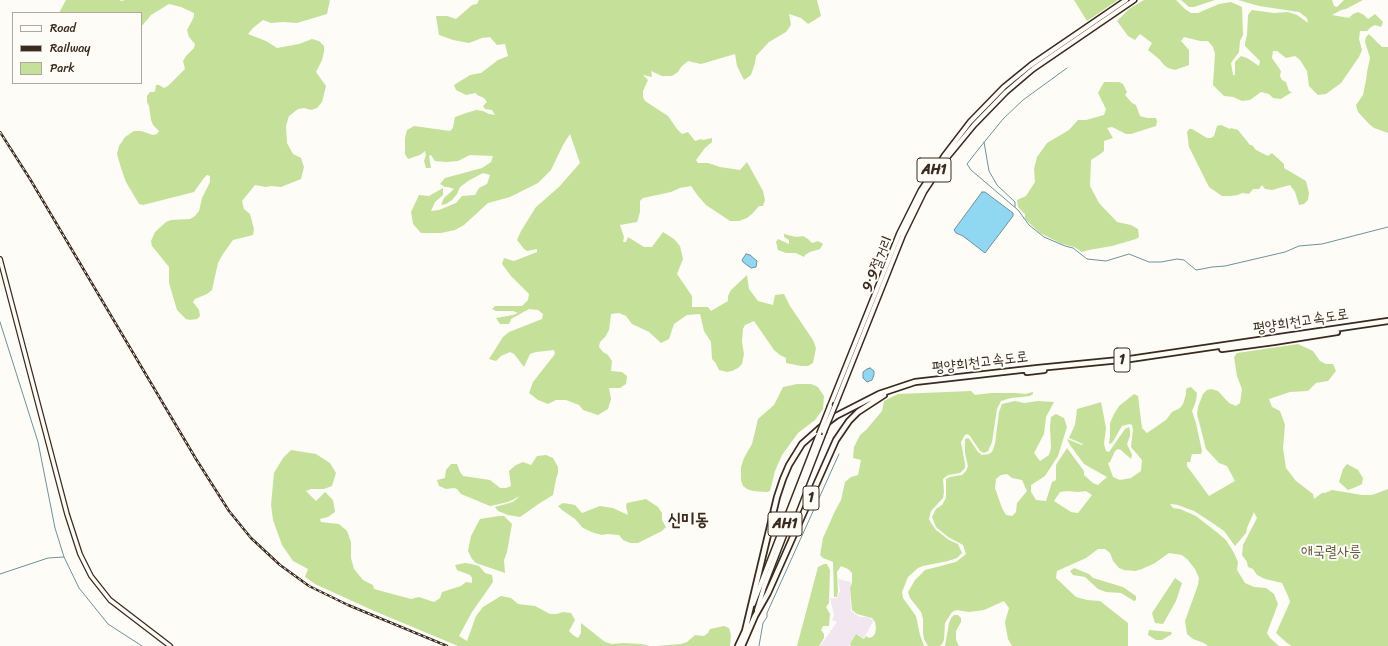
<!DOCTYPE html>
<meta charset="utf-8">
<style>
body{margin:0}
#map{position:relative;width:1388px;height:646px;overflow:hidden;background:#fdfcf7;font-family:Sriracha,sans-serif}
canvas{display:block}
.legend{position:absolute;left:12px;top:12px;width:130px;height:72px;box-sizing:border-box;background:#fdfcf7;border:1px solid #afa8a0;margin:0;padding:5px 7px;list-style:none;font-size:12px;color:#3b2a1e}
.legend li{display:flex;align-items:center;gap:8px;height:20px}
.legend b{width:20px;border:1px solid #afa8a0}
</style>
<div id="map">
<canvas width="1388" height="646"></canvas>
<ul class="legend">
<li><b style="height:5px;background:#fdfcf7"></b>Road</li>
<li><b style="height:5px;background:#3b2a1e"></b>Railway</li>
<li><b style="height:11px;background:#c5e199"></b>Park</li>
</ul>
</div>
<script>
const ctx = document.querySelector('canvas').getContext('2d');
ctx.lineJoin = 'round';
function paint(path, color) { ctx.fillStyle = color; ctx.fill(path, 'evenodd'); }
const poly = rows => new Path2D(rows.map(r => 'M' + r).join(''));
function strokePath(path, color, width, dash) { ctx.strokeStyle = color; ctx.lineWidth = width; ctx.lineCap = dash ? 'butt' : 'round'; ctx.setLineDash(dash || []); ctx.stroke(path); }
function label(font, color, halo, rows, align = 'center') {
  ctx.font = font + ' Sriracha,"Poor Story",sans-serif'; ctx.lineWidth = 4; ctx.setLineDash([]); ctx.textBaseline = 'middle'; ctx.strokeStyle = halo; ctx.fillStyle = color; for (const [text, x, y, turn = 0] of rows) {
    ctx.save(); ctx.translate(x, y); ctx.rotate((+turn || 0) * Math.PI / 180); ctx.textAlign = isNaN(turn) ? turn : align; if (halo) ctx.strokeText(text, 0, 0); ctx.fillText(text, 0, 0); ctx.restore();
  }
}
paint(poly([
 [838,579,851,582,850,593,851,610,852,612,860,617,868,617,874,621,873,622,864,638,856,634,849,646,820,646,837,622,832,620,834,615,830,598,837,598,840,591]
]), '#f2e6f0');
paint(poly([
 [66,0,120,0,121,1,125,0,330,0,327,14,297,23,283,22,271,23,263,20,253,28,248,34,266,41,277,48,299,44,312,39,319,41,324,46,324,52,322,60,316,72,326,86,322,102,317,108,311,110,304,108,298,109,289,116,286,126,287,143,293,154,301,158,304,167,301,179,281,187,271,186,266,187,255,185,242,201,244,209,250,214,254,229,253,235,233,240,223,254,218,263,212,290,207,294,195,299,193,302,199,310,200,316,197,319,190,320,186,319,177,310,169,283,169,267,152,246,151,241,155,232,166,222,171,220,190,219,195,216,199,211,202,198,210,182,210,176,207,175,204,178,194,192,143,205,139,204,126,182,121,168,117,154,119,146,125,137,134,131,141,131,153,135,157,134,159,131,153,125,151,120,149,106,147,102,147,96,150,92,154,92,155,91,156,85,159,85,164,88,168,86,185,69,183,61,186,56,194,48,195,44,189,37,187,30,194,17,194,13,181,7,169,4,151,15,141,27,141,13,59,13],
 [479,0,817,0,821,16,808,24,801,18,789,14,791,25,786,32,769,42,756,56,755,63,751,75,744,80,737,66,735,54,701,64,688,61,681,67,678,72,672,76,662,76,651,71,652,77,643,75,648,80,643,91,643,97,645,101,668,116,677,129,682,134,688,132,695,141,701,139,703,140,712,138,712,142,705,148,696,160,698,163,708,163,720,167,740,170,747,162,763,191,765,200,763,206,759,206,752,214,747,218,739,221,730,221,706,205,698,196,691,186,680,188,671,192,643,198,640,201,640,212,637,222,620,225,624,237,623,242,626,242,628,237,644,247,652,247,663,232,674,239,680,246,683,259,677,274,692,296,692,307,708,307,711,311,728,301,728,296,731,290,747,275,749,289,758,301,773,305,775,295,784,294,790,306,813,340,816,348,813,363,808,366,801,366,786,363,786,358,780,355,774,350,754,321,745,325,743,329,742,342,744,354,742,364,738,368,732,371,727,372,719,370,715,362,712,359,711,342,704,331,700,314,687,315,674,324,669,339,661,343,649,332,632,324,626,316,619,313,611,314,609,330,605,337,600,342,599,347,603,352,608,355,612,361,611,371,622,372,627,376,626,384,620,388,609,388,611,399,608,409,598,415,583,410,579,405,566,400,556,400,548,404,538,400,529,393,533,382,555,354,554,350,536,352,530,354,524,367,514,354,510,352,501,356,496,361,489,359,503,337,509,332,542,319,543,314,538,310,529,309,511,319,509,324,500,324,496,318,513,315,518,313,513,311,496,311,492,309,495,306,522,306,528,300,529,294,511,276,502,264,504,258,514,261,537,252,537,249,527,251,524,249,517,240,521,231,536,207,559,187,580,163,570,134,563,145,551,170,538,183,510,197,488,203,464,225,455,230,441,233,421,233,413,224,411,212,419,195,429,196,443,188,443,195,435,202,431,211,439,210,456,203,462,196,475,195,479,188,487,184,490,175,483,173,468,181,460,187,457,194,452,200,446,204,441,205,444,198,454,189,448,187,445,187,440,184,445,178,482,168,491,162,493,156,470,155,458,161,446,162,435,161,431,155,429,156,431,168,426,168,424,161,426,155,425,151,420,155,408,159,405,154,405,138,407,130,414,126,450,131,453,128,455,117,466,113,476,110,483,111,489,114,495,115,492,110,485,109,483,106,487,102,484,98,477,95,476,93,466,95,456,90,454,85,470,75,481,73,498,60,508,56,505,44,497,45,490,37,482,38,469,43,453,40,439,35,436,16,447,16,456,19,472,5,477,4],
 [1074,0,1118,0,1087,21],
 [1144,0,1176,0,1185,9,1191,13,1198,13,1219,4,1231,2,1242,7,1243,35,1240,41,1239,52,1231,63,1233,75,1235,75,1235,62,1241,56,1247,58,1259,66,1260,61,1245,46,1245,43,1247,35,1248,15,1252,10,1274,13,1288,12,1297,15,1308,23,1307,18,1299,12,1259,6,1238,0,1332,0,1334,6,1337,7,1344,0,1363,0,1346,9,1341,10,1332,15,1349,18,1353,14,1358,12,1364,15,1368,19,1375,14,1383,22,1381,27,1375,25,1371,27,1367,31,1360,31,1359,39,1362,50,1359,57,1341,83,1326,94,1318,95,1309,86,1307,71,1300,60,1295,56,1286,58,1277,51,1273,51,1272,58,1281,71,1280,76,1282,80,1286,82,1289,91,1292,92,1281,99,1273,98,1269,94,1261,92,1250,100,1242,101,1233,97,1224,96,1213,85,1215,54,1213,47,1208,41,1200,41,1184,37,1181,41,1189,50,1189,65,1175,70,1168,68,1164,65,1159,59,1148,50,1152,43,1140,34,1135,40,1128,36,1117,21,1129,9],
 [1181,0,1215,0,1194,7,1189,7],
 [1369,34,1382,47,1388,47,1388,133,1374,128,1369,124,1358,112,1356,105,1363,95,1366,80,1367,72,1370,58,1365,42,1366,37],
 [1104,82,1119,82,1123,84,1127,92,1125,95,1132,103,1136,105,1140,116,1147,118,1156,118,1157,121,1156,126,1131,134,1126,134,1112,127,1107,128,1113,138,1104,141,1104,151,1099,155,1091,160,1090,186,1099,203,1117,222,1131,225,1138,229,1139,237,1136,239,1112,246,1089,250,1082,252,1074,247,1062,244,1040,233,1025,219,1025,214,1018,207,1017,200,1026,196,1035,182,1034,169,1037,157,1047,143,1069,130,1078,120,1086,120,1104,115,1106,109,1098,93],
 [1221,125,1230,129,1231,128,1238,130,1250,145,1252,145,1256,150,1268,156,1272,153,1284,164,1284,168,1306,181,1309,193,1308,200,1304,204,1299,205,1295,192,1290,185,1272,190,1265,189,1262,185,1259,189,1253,189,1249,194,1242,193,1238,195,1230,196,1222,196,1209,187,1189,147,1187,132,1189,129,1192,129,1207,138,1211,138,1214,136,1217,126],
 [784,234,796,237,803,236,808,239,812,243,818,241,823,244,820,249,810,252,805,255,804,257,796,253,786,253,778,250,776,242,778,239,789,244,789,240,784,237],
 [1298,344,1313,351,1320,361,1326,364,1333,364,1336,371,1328,381,1316,383,1308,391,1290,392,1269,399,1272,407,1280,411,1285,425,1283,448,1286,468,1296,481,1313,494,1314,499,1322,493,1325,493,1332,490,1362,495,1372,495,1388,489,1388,646,1292,646,1287,643,1276,633,1290,602,1288,596,1282,583,1265,579,1257,575,1253,569,1248,567,1247,562,1242,555,1243,545,1257,518,1254,512,1247,528,1246,533,1235,546,1224,531,1211,522,1194,511,1178,505,1170,504,1173,508,1180,509,1196,516,1219,534,1226,540,1234,553,1238,562,1237,570,1245,583,1254,587,1266,588,1274,594,1278,604,1267,633,1270,638,1279,646,1208,646,1204,643,1193,639,1187,634,1185,621,1198,585,1199,578,1195,569,1187,559,1182,555,1169,553,1155,563,1142,569,1135,571,1124,570,1119,568,1113,561,1110,553,1105,549,1098,549,1086,558,1057,571,1056,578,1076,597,1087,600,1100,601,1128,623,1128,646,1012,646,1008,639,1005,622,1009,608,1004,601,984,610,969,612,957,610,952,612,945,623,944,640,942,644,940,646,928,646,924,639,923,633,923,619,921,612,910,598,908,592,915,580,925,570,956,562,966,554,963,545,948,537,936,527,932,517,936,509,942,505,946,498,946,479,950,477,962,475,966,471,968,466,965,453,965,439,968,438,970,440,978,452,982,455,989,454,992,452,995,444,999,412,1002,404,1015,401,1024,403,1038,401,1054,402,1046,417,1044,434,1034,453,1040,461,1049,455,1051,448,1050,426,1051,417,1056,414,1064,418,1067,427,1058,456,1045,476,1031,485,1031,492,1036,500,1046,501,1052,482,1056,480,1056,465,1067,448,1084,471,1084,475,1093,483,1098,485,1107,477,1084,464,1070,445,1067,439,1082,445,1083,444,1069,438,1075,425,1077,409,1095,404,1101,402,1106,428,1104,444,1106,451,1109,452,1125,429,1129,427,1130,431,1130,436,1127,444,1132,455,1131,459,1121,450,1118,449,1115,451,1110,462,1108,463,1113,477,1120,480,1131,478,1141,471,1142,460,1131,447,1133,429,1132,425,1130,424,1122,426,1112,443,1109,444,1110,436,1110,423,1114,414,1119,406,1134,394,1138,396,1142,428,1147,433,1166,420,1172,412,1180,408,1183,404,1186,394,1186,390,1187,388,1191,387,1197,393,1196,401,1192,411,1196,423,1202,451,1201,454,1192,454,1190,462,1187,462,1187,466,1209,496,1235,481,1227,466,1219,463,1206,449,1197,414,1198,407,1203,394,1207,390,1211,389,1218,391,1229,403,1236,406,1240,403,1242,389,1237,376,1234,357,1237,353],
 [1007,474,1012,478,1022,480,1027,491,1017,503,1016,512,1012,516,1006,515,1002,508,995,488,996,479,1001,475],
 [1067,491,1078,492,1086,491,1092,495,1078,513,1071,512,1054,501,1060,492],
 [797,384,811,384,818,387,824,396,823,409,815,420,798,433,782,455,775,471,770,491,767,492,753,491,747,489,743,486,741,480,741,467,744,458,752,444,758,419,774,405,783,387],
 [971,391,975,395,991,393,1016,393,1025,394,1033,392,1033,394,1030,396,1011,398,1001,401,997,409,992,442,988,451,984,453,980,451,970,436,967,434,965,435,961,442,965,464,965,468,960,473,948,475,943,479,944,492,943,498,931,511,929,519,931,523,936,530,949,540,958,544,962,553,957,558,948,561,923,566,918,568,908,577,902,592,903,598,916,616,920,635,924,646,851,646,850,644,856,634,864,639,866,636,869,638,872,637,875,634,876,628,875,622,872,618,857,614,852,610,850,588,852,583,852,573,848,569,841,566,837,572,838,591,837,597,834,597,833,562,823,558,820,555,823,538,835,511,841,500,845,482,851,477,858,475,861,460,853,458,854,447,860,435,866,430,882,411,884,401,898,394],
 [291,450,316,454,330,463,336,473,332,486,324,489,311,489,306,491,316,501,325,492,333,500,335,512,328,517,320,519,321,522,339,524,347,531,351,542,351,558,354,569,363,580,373,585,374,589,411,599,419,597,434,602,440,598,442,592,461,586,466,582,472,583,472,578,470,575,457,570,455,565,465,563,471,564,479,566,485,573,492,575,493,582,472,612,459,636,467,641,476,616,483,607,501,596,511,598,518,604,535,606,550,614,557,614,563,612,571,613,575,620,569,631,573,635,578,638,581,633,581,623,605,642,612,644,623,643,642,644,650,646,458,646,372,610,315,584,305,577,308,569,293,561,282,545,273,520,271,505,274,473,283,458],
 [546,455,553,458,558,467,558,473,556,479,553,495,540,503,520,517,508,515,498,511,495,507,513,502,520,496,508,502,490,506,461,494,457,489,454,488,446,489,439,486,437,480,445,478,446,470,451,464,457,464,460,472,463,476,490,480,500,488,506,488,511,486,509,471,516,465,523,462,531,465,537,456],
 [1347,464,1358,470,1363,478,1362,484,1356,487,1348,490,1339,482,1343,469],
 [646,499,658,507,662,513,662,520,666,527,662,531,638,543,630,543,623,540,619,535,607,534,602,535,594,533,583,528,575,519,562,510,558,506,563,503,570,504,575,505,582,513,600,506,613,508,628,515,626,506,627,503],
 [499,516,504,516,512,524,507,552,504,560,505,573,476,563,472,559,468,551,471,536,480,519],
 [824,564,827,564,830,570,829,603,826,607,830,614,829,626,823,626,821,630,824,634,824,638,819,646,797,646,818,567],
 [1074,568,1089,574,1093,578,1123,587,1136,596,1136,600,1134,601,1121,593,1106,592,1098,589,1085,577,1073,575,1070,571],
 [1175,578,1182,583,1176,601,1163,624,1155,623,1152,613],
 [954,615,958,615,961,618,961,622,956,631,956,640,959,646,945,646,949,623,951,618],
 [724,626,729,628,731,635,730,646,656,646,681,644,687,642,695,635,704,636,708,633,710,629],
 [1149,630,1171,632,1172,634,1162,640,1156,640,1148,635]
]), '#c5e199');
const water = poly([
 [982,192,985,192,1013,213,1013,216,985,253,963,236,956,233,954,230,982,192],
 [746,254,750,255,757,261,756,267,751,268,743,262,742,260,746,254],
 [870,368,874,371,874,375,872,380,867,382,863,378,863,372,867,369,870,368]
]);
paint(water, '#90d7f2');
strokePath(water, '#6e929d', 1);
strokePath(poly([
 [1067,68,1023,100,1003,119,977,151,967,164,971,170,1018,210,1029,225,1044,237,1065,246,1073,248,1087,259,1106,261,1129,254,1149,262,1161,262,1177,259,1184,260,1196,270,1202,269,1212,267,1225,266,1285,252,1299,246,1322,244,1388,227],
 [984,142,989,171,997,185,1015,202,1015,207],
 [0,322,38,442,55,528,64,557,79,588,108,624,142,646],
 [0,574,48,558,64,557],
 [759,646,763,623,767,617,767,613,839,454]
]), '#6e929d', 1);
const secondary = poly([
 [0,259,67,514,80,554,91,576,110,600,170,646]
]);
const trunk = poly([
 [836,403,903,235,924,192,946,159,974,125,1006,92,1033,69,1134,0],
 [830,406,899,234,921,190,944,156,970,122,1004,87,1031,65,1126,0],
 [753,604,819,434],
 [757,610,764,587,824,432]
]);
const motorway = poly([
 [1222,349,1274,342,1337,332],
 [1027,372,1044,370],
 [738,646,745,631,777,497,783,479,789,465,802,444,820,428,836,416,879,394,915,382,1038,368,1130,359,1388,321],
 [742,646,755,616,768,593,836,440,849,421,858,412,884,395]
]);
strokePath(secondary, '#3b2a1e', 6);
strokePath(trunk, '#3b2a1e', 7);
strokePath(motorway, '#3b2a1e', 8);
strokePath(secondary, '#fdfcf7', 3.5);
strokePath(trunk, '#fdfcf7', 4);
strokePath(motorway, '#fdfcf7', 4.5);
const rail = poly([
 [0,132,30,179,196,459,229,511,251,538,280,565,309,586,348,605,447,646]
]);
strokePath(rail, '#3b2a1e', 2.5);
strokePath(rail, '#fdfcf7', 1, [3]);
const trunkBridge = poly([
 [824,432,836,403],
 [819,434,830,406]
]);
strokePath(trunkBridge, '#3b2a1e', 7, []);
strokePath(trunkBridge, '#fdfcf7', 4);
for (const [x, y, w] of [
 [934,170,34],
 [1122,360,16],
 [811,498,16],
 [785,524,34]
]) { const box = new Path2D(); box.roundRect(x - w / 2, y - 12, w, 24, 3); ctx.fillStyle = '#fdfcf7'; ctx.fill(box); strokePath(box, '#3b2a1e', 1); }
label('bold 14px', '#3b2a1e', null, [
 ["AH1",934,170],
 ["1",1122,360],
 ["1",811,498],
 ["AH1",785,524]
]);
label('15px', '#3b2a1e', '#fdfcf7', [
 ["9·9절거리",878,264,-68],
 ["평양희천고속도로",1301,322,-9],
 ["평양희천고속도로",980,363,-7]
]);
label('15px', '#5e583d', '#fdfcf7', [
 ["애국렬사릉",1331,552]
]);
label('bold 17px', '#3b2a1e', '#fdfcf7', [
 ["신미동",688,521]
]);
</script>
